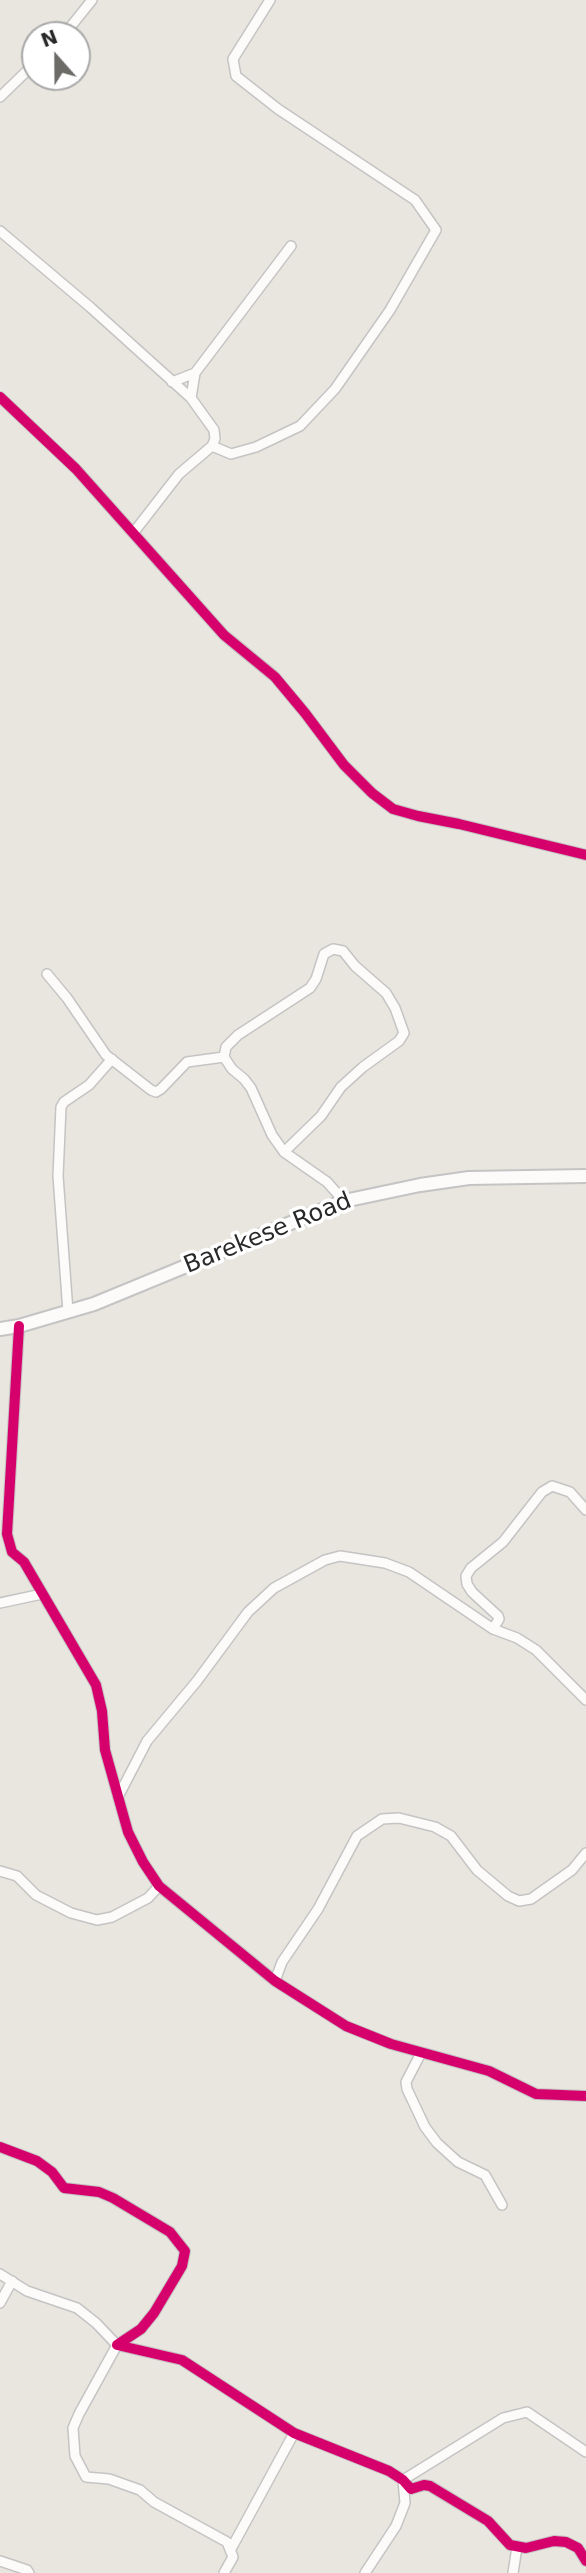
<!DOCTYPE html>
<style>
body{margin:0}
#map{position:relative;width:586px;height:2573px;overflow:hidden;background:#e8e6de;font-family:"DejaVu Sans",sans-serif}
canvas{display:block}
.north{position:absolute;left:21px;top:21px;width:70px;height:70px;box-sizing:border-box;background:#fff;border:2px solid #a9a9a9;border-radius:50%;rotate:339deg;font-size:19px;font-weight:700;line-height:28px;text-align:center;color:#292929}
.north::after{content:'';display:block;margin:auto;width:24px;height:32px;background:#6c6b68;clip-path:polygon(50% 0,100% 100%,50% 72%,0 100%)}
</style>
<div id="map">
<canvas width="586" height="2573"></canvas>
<div class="north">N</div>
</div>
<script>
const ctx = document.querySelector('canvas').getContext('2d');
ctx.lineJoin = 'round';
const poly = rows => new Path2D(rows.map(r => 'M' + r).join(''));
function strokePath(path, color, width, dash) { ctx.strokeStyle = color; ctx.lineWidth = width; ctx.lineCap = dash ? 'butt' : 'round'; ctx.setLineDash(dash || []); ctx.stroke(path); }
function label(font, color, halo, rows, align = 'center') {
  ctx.font = font + ' "DejaVu Sans",sans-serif'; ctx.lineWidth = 7; ctx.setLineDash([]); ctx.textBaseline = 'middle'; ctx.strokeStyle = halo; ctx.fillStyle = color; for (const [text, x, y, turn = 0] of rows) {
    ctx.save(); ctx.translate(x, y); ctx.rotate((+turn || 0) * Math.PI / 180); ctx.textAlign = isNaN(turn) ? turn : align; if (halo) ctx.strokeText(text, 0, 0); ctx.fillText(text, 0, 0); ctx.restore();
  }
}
const street = poly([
 [64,35,92,0],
 [0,97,35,63],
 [0,231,90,307,191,398,214,430,215,439,212,446,179,474,134,532],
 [172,382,195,373],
 [0,397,76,469,224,635,275,677,305,713,344,765,372,793,393,809,418,816,459,824,586,855],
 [191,398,195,373,291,246],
 [212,446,231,454,256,447,300,426,335,389,390,310,436,230,415,200,278,109,236,76,233,59,270,0],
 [47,974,67,998,106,1055,151,1090,156,1092,161,1089,187,1062,224,1057],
 [284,1152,321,1116,341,1087,363,1067,399,1041,404,1033,395,1008,386,993,355,966,343,951,333,949,324,954,316,979,310,988,238,1035,226,1047,224,1057,232,1069,244,1079,251,1088,272,1135,284,1152,327,1182,344,1201],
 [68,1312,58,1176,61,1107,64,1102,89,1085,112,1059],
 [19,1326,7,1534,12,1552,24,1562,96,1685,102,1711,105,1750,128,1832,143,1862,159,1886,275,1981,346,2026,391,2044,489,2071,536,2094,586,2096],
 [0,1603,42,1594],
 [493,1629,499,1619,498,1616,472,1592,467,1584,466,1576,471,1568,503,1542,542,1492,552,1486,570,1492,586,1510],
 [118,1797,147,1741,197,1681,248,1612,274,1588,325,1560,340,1556,385,1563,409,1572,493,1629,517,1638,536,1650,586,1700],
 [0,1871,17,1876,36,1895,71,1913,97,1920,112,1917,148,1898,159,1886],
 [275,1981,282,1962,318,1909,357,1836,382,1819,399,1818,435,1827,451,1836,477,1870,508,1896,519,1901,531,1899,572,1870,586,1853],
 [421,2053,406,2082,407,2089,425,2127,437,2143,458,2162,485,2175,502,2205],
 [0,2147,37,2161,52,2172,64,2188,99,2192,113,2198,170,2232,185,2251,182,2266,154,2313,141,2329,117,2345,182,2360,294,2433,389,2471,403,2480,411,2489,424,2485,430,2486,488,2521,510,2545,526,2548,554,2541,566,2542,578,2548,586,2561],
 [0,2274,27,2291,77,2308,96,2323,117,2345,79,2414,73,2428,75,2456,86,2477,109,2479,140,2490,154,2502,227,2542,233,2557,224,2573],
 [0,2303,12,2281],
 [231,2549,294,2433],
 [0,2561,27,2570,29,2573],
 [365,2573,396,2526,405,2503,403,2480,503,2418,527,2412,586,2452],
 [513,2573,517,2547]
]);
const secondary = poly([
 [0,1329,19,1326,94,1304,344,1201,420,1185,469,1178,586,1176]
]);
strokePath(street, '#c5c4c4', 12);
strokePath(secondary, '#c5c4c4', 16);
strokePath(street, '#fcfbfa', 9);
strokePath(secondary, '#fcfbfa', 12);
strokePath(poly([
 [0,397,76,469,224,635,275,677,305,713,344,765,372,793,393,809,418,816,459,824,586,855],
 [19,1326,7,1534,12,1552,24,1562,96,1685,102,1711,105,1750,128,1832,143,1862,159,1886,275,1981,346,2026,391,2044,489,2071,536,2094,586,2096],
 [0,2147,37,2161,52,2172,64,2188,99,2192,113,2198,170,2232,185,2251,182,2266,154,2313,141,2329,117,2345,182,2360,294,2433,389,2471,403,2480,411,2489,424,2485,430,2486,488,2521,510,2545,526,2548,554,2541,566,2542,578,2548,586,2561]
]), '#d6006c', 10);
label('24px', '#292929', '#fff', [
 ["Barekese Road",268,1234,-22]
]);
</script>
